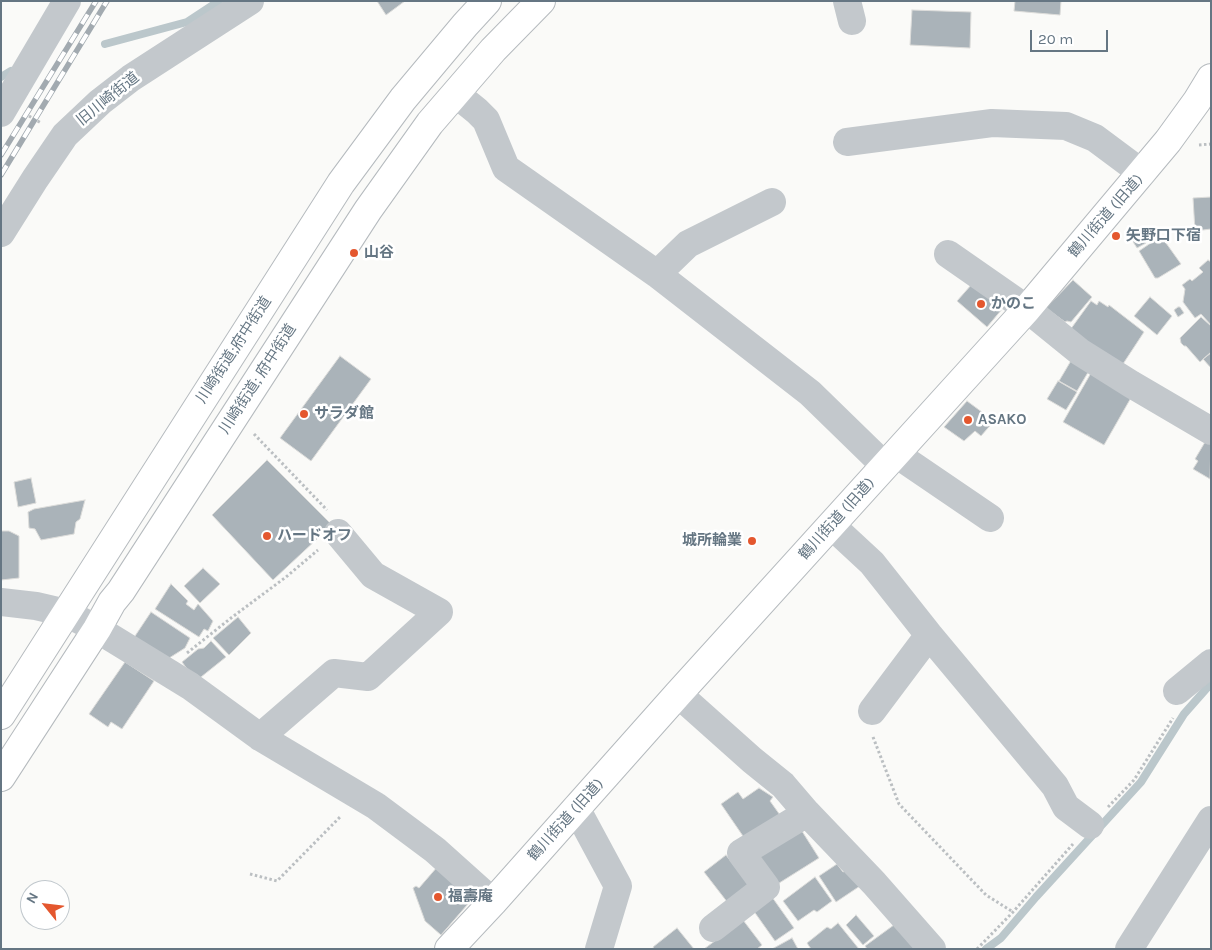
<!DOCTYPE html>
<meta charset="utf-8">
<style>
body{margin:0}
#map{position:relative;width:1212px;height:950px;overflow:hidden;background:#fafaf8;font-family:Karla,sans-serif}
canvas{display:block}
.frame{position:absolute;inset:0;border:2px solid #657683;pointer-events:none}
.north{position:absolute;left:20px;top:880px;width:50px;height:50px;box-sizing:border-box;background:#fff;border:1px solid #c1c8cd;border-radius:50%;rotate:299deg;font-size:14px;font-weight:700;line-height:20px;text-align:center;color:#657683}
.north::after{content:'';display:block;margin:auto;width:18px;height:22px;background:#e4572e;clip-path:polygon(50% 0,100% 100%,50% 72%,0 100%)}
.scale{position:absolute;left:1030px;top:30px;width:78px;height:22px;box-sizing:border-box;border:2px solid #657683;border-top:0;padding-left:6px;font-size:15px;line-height:18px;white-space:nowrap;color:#657683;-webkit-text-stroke:4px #fff;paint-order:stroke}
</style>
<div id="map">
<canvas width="1212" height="950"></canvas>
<div class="frame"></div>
<div class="north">N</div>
<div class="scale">20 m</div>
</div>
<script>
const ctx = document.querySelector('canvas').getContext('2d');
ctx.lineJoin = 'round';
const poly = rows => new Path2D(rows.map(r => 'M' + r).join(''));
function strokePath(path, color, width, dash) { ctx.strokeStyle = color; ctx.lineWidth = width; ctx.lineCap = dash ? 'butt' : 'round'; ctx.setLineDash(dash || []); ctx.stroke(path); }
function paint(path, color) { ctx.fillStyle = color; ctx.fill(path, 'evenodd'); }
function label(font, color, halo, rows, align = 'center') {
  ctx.font = font + ' Karla,"Noto Sans JP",sans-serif'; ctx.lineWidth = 5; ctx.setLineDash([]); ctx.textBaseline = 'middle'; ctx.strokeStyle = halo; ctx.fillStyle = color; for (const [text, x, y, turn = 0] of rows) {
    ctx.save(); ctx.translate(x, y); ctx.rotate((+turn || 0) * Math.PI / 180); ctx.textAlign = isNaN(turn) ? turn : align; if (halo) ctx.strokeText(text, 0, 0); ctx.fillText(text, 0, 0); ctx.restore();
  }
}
strokePath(poly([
 [105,44,187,22,219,1],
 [1,77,11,71],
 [986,949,1001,938,1036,897,1141,782,1184,714,1206,689,1211,685]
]), '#bbc7cb', 8);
const building = poly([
 [377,1,405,1,386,15,377,1],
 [1015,1,1061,1,1060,15,1014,11,1015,1],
 [912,10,971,12,970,48,910,45,912,10],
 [1211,197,1211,229,1195,231,1193,198,1211,197],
 [1140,232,1146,243,1137,248,1130,237,1140,232],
 [1161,236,1181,264,1158,278,1155,278,1139,251,1161,236],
 [1208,260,1211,262,1211,325,1201,314,1195,318,1183,302,1185,289,1182,285,1190,279,1192,281,1203,272,1199,268,1208,260],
 [1073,280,1092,297,1071,322,1067,321,1065,322,1046,308,1073,280],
 [972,284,1003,308,987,327,957,301,972,284],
 [1150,297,1172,316,1157,335,1134,316,1150,297],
 [1091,301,1097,305,1099,301,1108,307,1109,305,1144,332,1121,367,1070,330,1091,301],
 [1178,307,1180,307,1184,313,1178,317,1174,310,1178,307],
 [1201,317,1211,326,1211,352,1200,362,1186,346,1184,346,1181,343,1180,338,1201,317],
 [1211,353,1211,368,1203,359,1211,353],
 [340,356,371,379,311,461,280,438,340,356],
 [1072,359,1090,369,1077,391,1059,381,1072,359],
 [1091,373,1132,396,1104,445,1063,422,1091,373],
 [1058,381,1077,392,1066,410,1047,399,1058,381],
 [967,401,994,421,981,436,975,431,964,441,944,427,967,401],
 [1208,437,1211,439,1210,479,1193,469,1198,461,1195,459,1208,437],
 [267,460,332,525,273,580,212,515,267,460],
 [31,478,36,503,18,507,14,482,31,478],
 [85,500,80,519,76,522,74,534,41,540,35,529,29,528,28,512,34,509,85,500],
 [1,531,9,531,19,536,19,578,1,580,1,531],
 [203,568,220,584,200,603,184,586,203,568],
 [171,584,188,601,186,604,194,610,198,604,213,621,208,631,204,629,199,637,155,609,171,584],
 [151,612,190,638,185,648,166,660,133,639,151,612],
 [238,617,251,633,229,655,213,638,238,617],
 [211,641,226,657,196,681,182,662,198,649,204,648,211,641],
 [125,662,154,681,122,729,111,722,108,727,89,714,125,662],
 [759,788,773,797,770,801,780,815,745,839,721,804,738,792,743,799,759,788],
 [800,828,819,858,776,885,757,855,800,828],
 [726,855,750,886,728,903,704,872,726,855],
 [837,864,843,872,849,869,860,886,836,902,819,876,837,864],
 [438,866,474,897,441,935,425,921,413,888,416,886,419,888,438,866],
 [815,877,832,901,817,912,814,910,798,921,783,901,815,877],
 [772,897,794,928,775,941,753,910,772,897],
 [856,915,874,936,863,945,846,925,856,915],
 [743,920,762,945,757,949,704,949,743,920],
 [898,922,918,949,867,949,865,946,898,922],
 [838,923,859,949,811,949,807,943,827,927,831,929,838,923],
 [677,928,694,949,654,949,653,947,677,928],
 [792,938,798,949,772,949,792,938]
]);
paint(building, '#aab3b9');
strokePath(building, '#dcdcda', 1);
const major = poly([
 [1,715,341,183,403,99,465,25,487,1],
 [1,777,97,629,112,602,121,591,368,210,430,123,493,50,541,1],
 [449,949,493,902,678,694,1027,309,1168,141,1197,101,1211,78]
]);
strokePath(major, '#b5babe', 30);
strokePath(poly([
 [29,116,41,123],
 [1199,145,1211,144],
 [254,434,327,510],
 [187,653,231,618,286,577,318,550],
 [873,737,899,804,986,895,1013,912],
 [1108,807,1134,780,1173,718],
 [250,874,277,881,341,816],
 [977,949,1013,912,1073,844]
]), '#bbbfc2', 3, [2.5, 2.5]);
strokePath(poly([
 [847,1,852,21],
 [456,94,477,111,486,120,506,168,657,274,810,393,885,466],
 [1,113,67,1],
 [847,142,992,123,1066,126,1095,138,1142,173],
 [1,233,35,179,65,135,100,102,131,78,250,1],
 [948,254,1027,309,1080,352,1131,384,1211,431],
 [657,274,688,244,772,202],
 [896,454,990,518],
 [831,525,872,563,929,635,1055,786,1066,807,1090,825],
 [1,602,36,606,66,613,97,629,190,686,260,737,376,806,435,850,493,902],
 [1177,691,1211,663],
 [678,694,752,760,783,785,807,813,874,883,932,949],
 [872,711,929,635],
 [260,737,334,673,368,677,439,612,373,575,338,533],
 [576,808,618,886,599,949],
 [713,928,766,887,741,853,807,813],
 [1129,949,1211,820]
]), '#c3c8cc', 28);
strokePath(major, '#fff', 28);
const rail = poly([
 [1,155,96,1],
 [1,175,107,1]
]);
strokePath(rail, '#a2aab0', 5.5);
strokePath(rail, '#fff', 4, [11]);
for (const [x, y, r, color] of [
 [1116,236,5,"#e4572e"],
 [354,253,5,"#e4572e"],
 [981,304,5,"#e4572e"],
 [304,414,5,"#e4572e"],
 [968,420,5,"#e4572e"],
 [267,536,5,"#e4572e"],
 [752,541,5,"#e4572e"],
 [438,897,5,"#e4572e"]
]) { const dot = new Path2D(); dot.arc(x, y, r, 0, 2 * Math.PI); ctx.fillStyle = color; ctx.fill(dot); strokePath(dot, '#fff', 2); }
label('15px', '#657683', '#fff', [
 ["旧川崎街道",108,99,-39],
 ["鶴川街道 (旧道)",1106,216,-49],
 ["川崎街道;府中街道",234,350,-57],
 ["川崎街道; 府中街道",258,379,-57],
 ["鶴川街道 (旧道)",837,519,-48],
 ["鶴川街道 (旧道)",566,820,-48]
]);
label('bold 15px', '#657683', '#fff', [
 ["矢野口下宿",1126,236],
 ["山谷",364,253],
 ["かのこ",991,304],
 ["サラダ館",314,414],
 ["ASAKO",978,420],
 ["ハードオフ",277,536],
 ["城所輪業",742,541,"right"],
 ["福壽庵",448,897]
], 'left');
</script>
